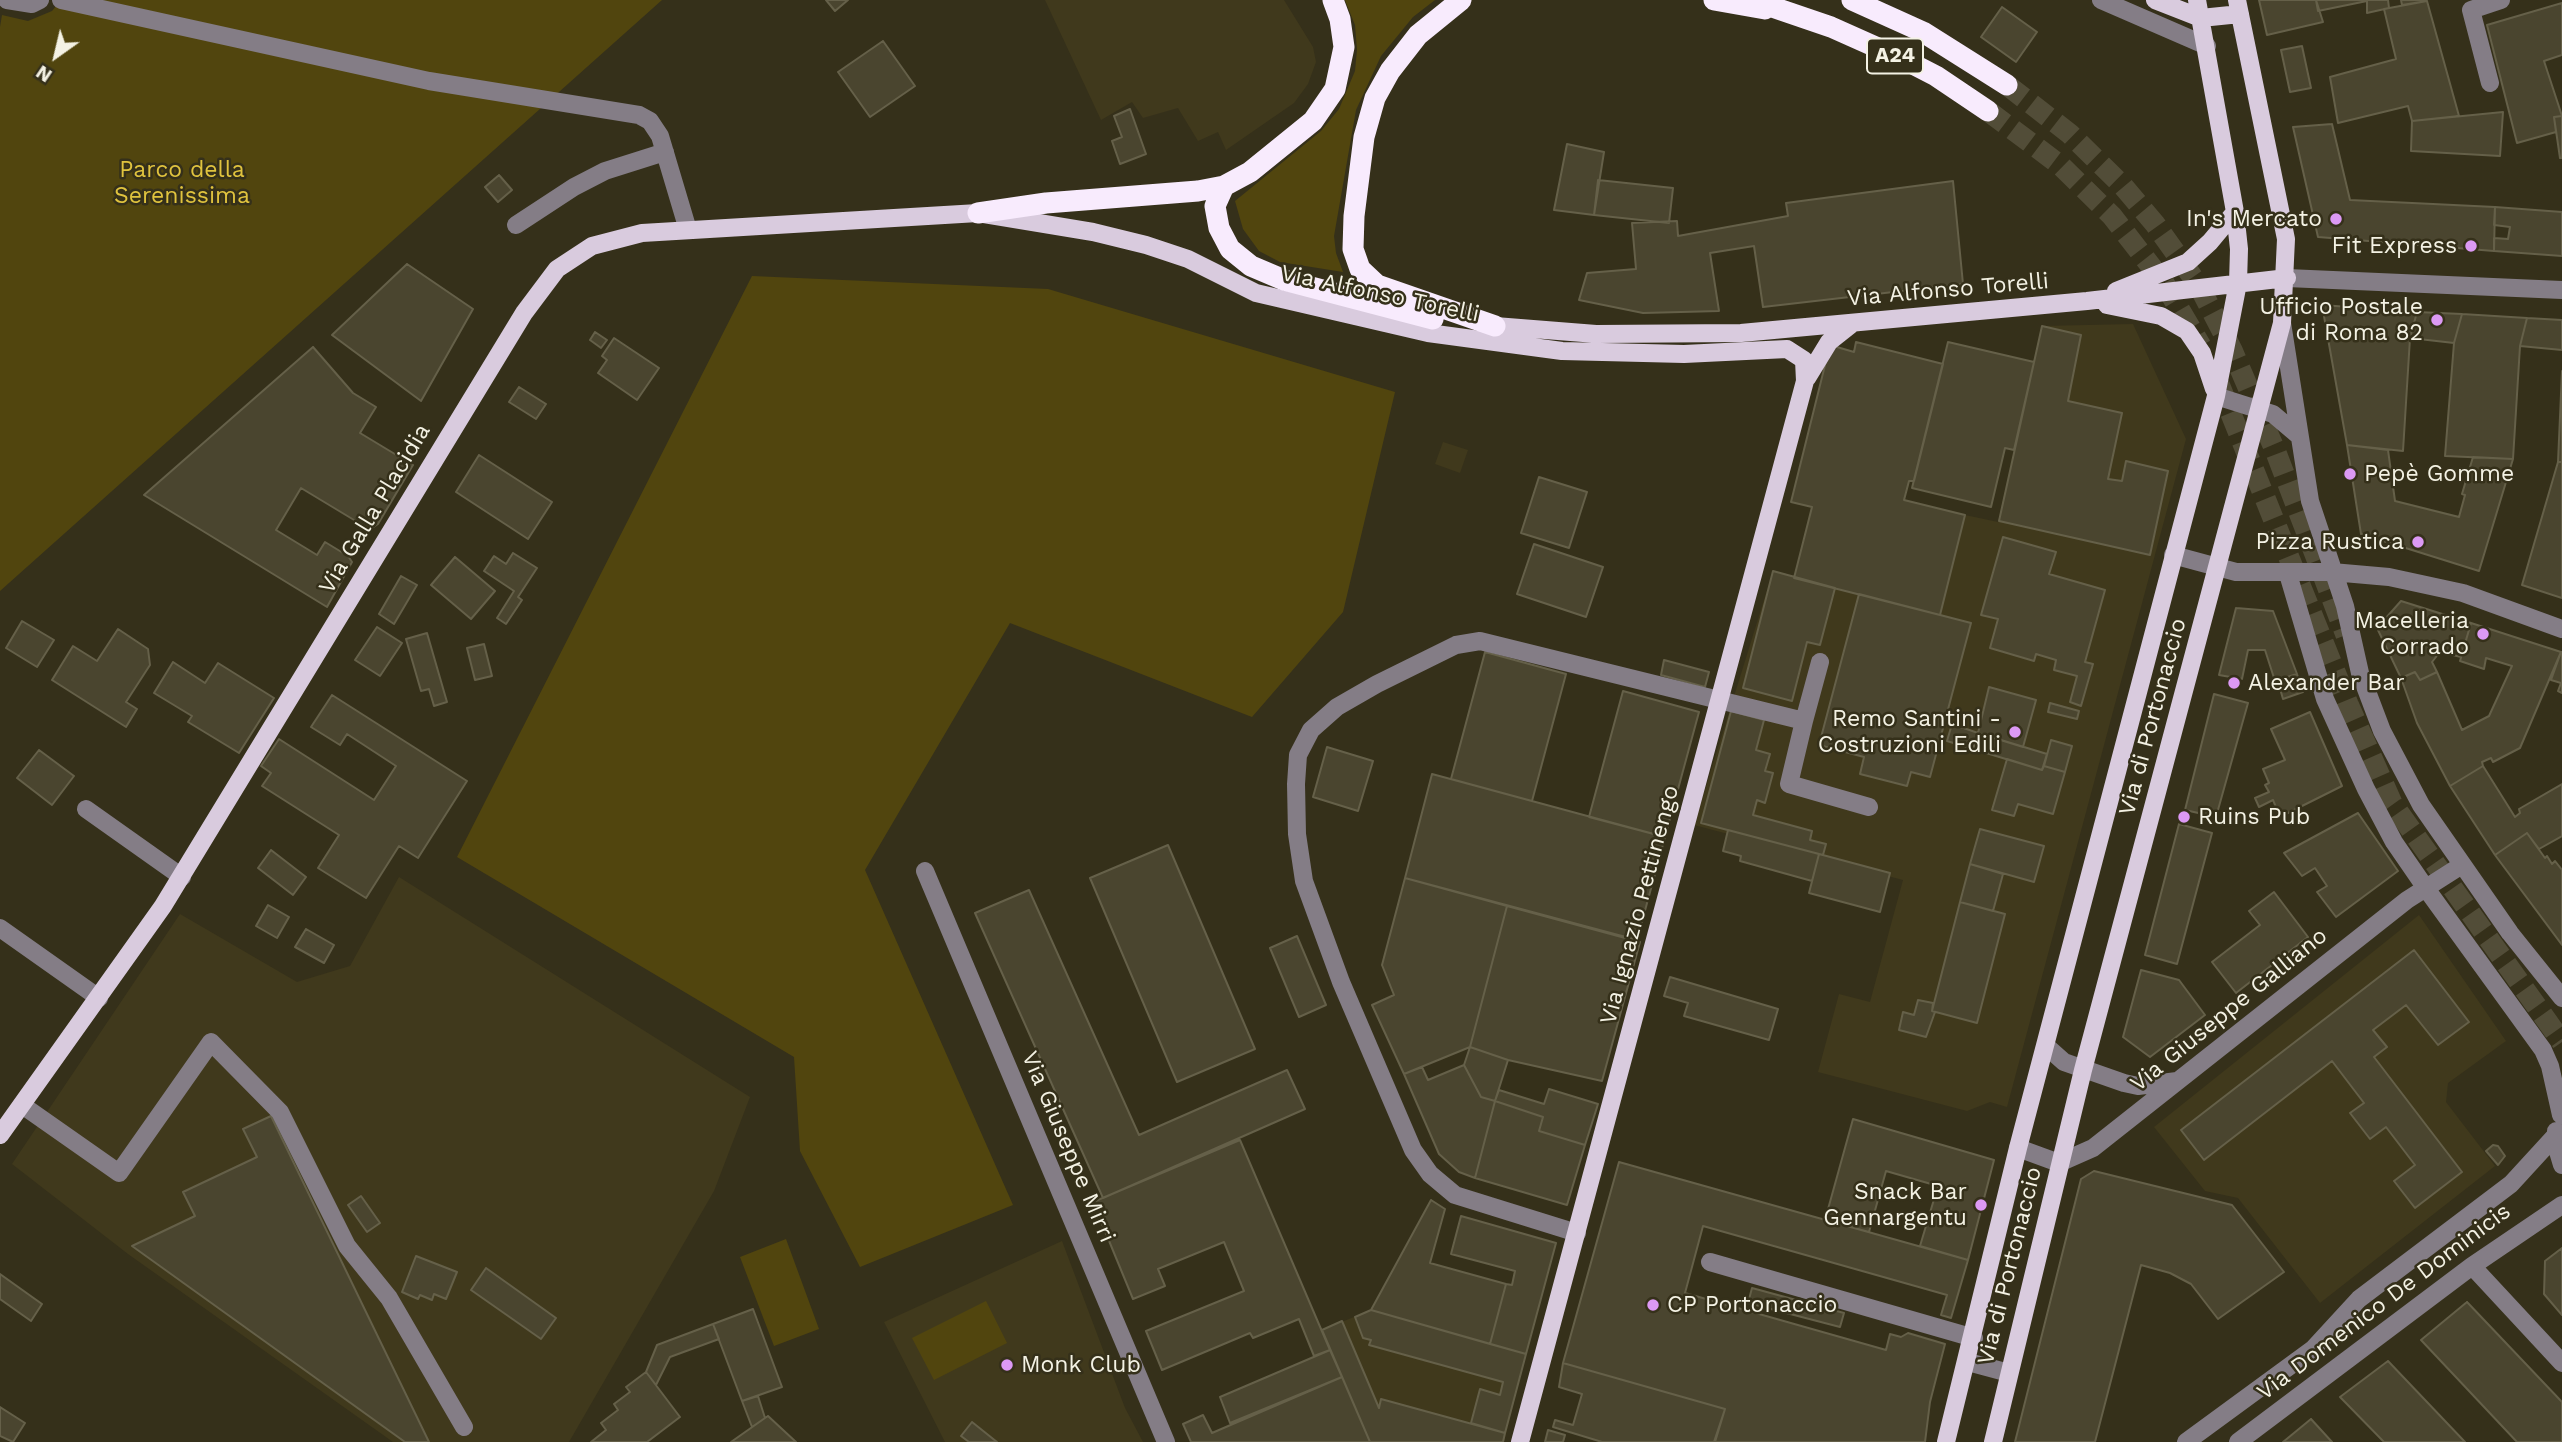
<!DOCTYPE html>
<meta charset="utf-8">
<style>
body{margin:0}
#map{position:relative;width:2562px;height:1442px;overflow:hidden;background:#35301a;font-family:"Work Sans",sans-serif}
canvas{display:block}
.north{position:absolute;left:21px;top:21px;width:70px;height:70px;-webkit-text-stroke:5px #35301a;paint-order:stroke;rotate:214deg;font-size:19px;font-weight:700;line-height:28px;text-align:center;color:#f4f2e4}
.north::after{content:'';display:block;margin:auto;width:24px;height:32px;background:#f4f2e4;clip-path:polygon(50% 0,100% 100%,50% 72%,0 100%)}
</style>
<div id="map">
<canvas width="2562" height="1442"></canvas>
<div class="north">N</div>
</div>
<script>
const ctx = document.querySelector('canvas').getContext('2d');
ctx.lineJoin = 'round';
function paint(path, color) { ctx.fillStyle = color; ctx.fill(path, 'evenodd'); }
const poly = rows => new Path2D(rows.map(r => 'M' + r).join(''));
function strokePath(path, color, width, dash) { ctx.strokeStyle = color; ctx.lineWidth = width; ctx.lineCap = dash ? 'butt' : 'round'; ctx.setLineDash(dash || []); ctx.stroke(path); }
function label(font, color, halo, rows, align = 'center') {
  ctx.font = font + ' "Work Sans",sans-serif'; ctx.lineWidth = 5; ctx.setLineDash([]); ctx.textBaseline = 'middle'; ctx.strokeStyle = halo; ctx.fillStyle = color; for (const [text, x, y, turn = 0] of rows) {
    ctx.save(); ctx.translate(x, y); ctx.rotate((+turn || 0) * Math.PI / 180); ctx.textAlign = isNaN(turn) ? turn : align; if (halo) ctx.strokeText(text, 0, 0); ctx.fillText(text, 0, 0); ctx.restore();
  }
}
paint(poly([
 [1045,0,1284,0,1313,47,1316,62,1308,84,1294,103,1226,150,1218,132,1198,141,1178,108,1143,118,1132,102,1101,120],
 [2133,324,2186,439,2007,1107,1990,1102,1967,1111,1818,1072,1839,994,1870,1002,1903,880,1694,825,1773,571,1940,615,1965,515,1998,522,2042,326],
 [1443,442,1468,450,1460,473,1435,464],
 [399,877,750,1097,714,1191,569,1442,393,1442,128,1254,12,1164,180,914,297,982,350,966],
 [2419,915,2506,1041,2448,1083,2446,1102,2495,1166,2320,1303,2238,1198,2205,1191,2154,1127],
 [1062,1241,1125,1408,1143,1442,945,1442,884,1322],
 [1371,1310,1526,1354,1504,1442,1370,1442,1322,1330]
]), '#40391c');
paint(poly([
 [61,0,662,0,0,591,0,27,2,15,28,21,52,11],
 [1345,0,1435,0,1413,17,1381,56,1356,110,1334,236,1336,253,1343,272,1280,262,1259,251,1243,229,1235,201,1321,131,1339,109,1355,71,1357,50,1355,25],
 [752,276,1048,289,1395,392,1343,612,1252,717,1010,623,865,870,1013,1205,860,1267,800,1151,794,1057,457,857],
 [786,1239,819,1329,774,1346,740,1257],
 [986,1301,1007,1343,934,1380,912,1338]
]), '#51450e');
const building = poly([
 [826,0,848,0,835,11,826,0],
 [2259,0,2316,0,2323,22,2267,35,2259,0],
 [2316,0,2367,0,2367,1,2318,11,2316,0],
 [2367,0,2388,0,2389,8,2367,13,2367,0],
 [2401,0,2426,0,2427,1,2402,5,2401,0],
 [2427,1,2459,116,2412,121,2408,106,2338,123,2330,77,2396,59,2384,9,2427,1],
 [2562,3,2562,55,2544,61,2562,116,2554,117,2556,132,2517,143,2487,25,2562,3],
 [2002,7,2037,32,2016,62,1981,37,2002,7],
 [883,41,915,86,870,117,838,72,883,41],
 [2302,46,2311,88,2290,92,2281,50,2302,46],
 [1130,109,1146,154,1120,164,1112,141,1122,137,1114,116,1130,109],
 [2503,112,2500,156,2411,151,2412,121,2503,112],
 [2562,116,2562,158,2560,158,2554,117,2562,116],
 [2332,124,2350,200,2495,207,2494,251,2318,237,2293,127,2332,124],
 [1567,144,1604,152,1594,215,1554,210,1567,144],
 [499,175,512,190,498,202,485,187,499,175],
 [1598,180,1673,188,1669,223,1594,215,1598,180],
 [1953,181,1963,284,1763,307,1754,246,1710,253,1719,311,1643,313,1579,300,1587,273,1636,269,1632,223,1677,221,1678,236,1788,216,1786,203,1953,181],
 [2495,207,2562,212,2562,256,2494,251,2494,238,2508,239,2510,227,2494,225,2495,207],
 [407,264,473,309,421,401,332,335,407,264],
 [2322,305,2417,312,2410,338,2403,451,2347,445,2322,305],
 [2417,312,2462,314,2454,343,2410,338,2417,312],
 [2462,314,2527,318,2520,346,2513,459,2445,456,2454,343,2462,314],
 [2527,318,2562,320,2562,350,2520,346,2527,318],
 [2042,326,2081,335,2068,401,2122,413,2108,479,2122,481,2126,461,2168,471,2150,555,1999,521,2042,326],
 [595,332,607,340,601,348,590,340,595,332],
 [614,338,659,368,637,400,598,373,607,360,602,356,614,338],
 [1856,342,1943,364,1914,481,1909,481,1904,500,1965,515,1940,615,1794,578,1812,507,1791,502,1830,345,1854,352,1856,342],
 [1948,342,2034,362,2014,450,2005,448,1991,507,1912,488,1948,342],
 [313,347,353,393,376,407,360,433,413,465,378,524,372,528,364,526,301,488,276,530,317,555,325,542,348,556,352,562,327,607,144,495,313,347],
 [2562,371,2562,462,2558,462,2562,371],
 [519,387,546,404,536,419,509,402,519,387],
 [2347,445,2388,450,2395,501,2459,517,2465,495,2462,494,2473,457,2513,459,2479,571,2361,534,2347,445],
 [479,455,552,502,528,539,456,492,479,455],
 [2558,462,2562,462,2562,598,2522,585,2558,462],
 [1539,477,1587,492,1569,548,1521,533,1539,477],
 [2003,537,2056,552,2049,574,2105,590,2085,662,2093,664,2081,706,2070,702,2077,676,2054,670,2056,660,2036,654,2034,661,1990,648,1998,619,1981,615,2003,537],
 [1534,544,1603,567,1586,617,1517,594,1534,544],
 [513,553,537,568,518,597,522,600,506,624,497,618,514,591,484,571,494,556,506,564,513,553],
 [455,557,495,591,471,619,431,585,455,557],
 [1773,571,1835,588,1820,645,1807,642,1792,701,1743,688,1773,571],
 [401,576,417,585,394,624,379,614,401,576],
 [1859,594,1971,623,1930,777,1911,772,1907,786,1860,774,1864,757,1819,745,1859,594],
 [2401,601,2471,623,2461,657,2440,652,2432,662,2437,672,2420,680,2415,672,2401,678,2377,628,2401,601],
 [2236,608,2273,611,2297,674,2275,681,2265,650,2248,650,2242,679,2219,675,2236,608],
 [22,621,54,640,37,667,6,648,22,621],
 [2471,623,2561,652,2520,748,2493,762,2491,758,2482,762,2483,766,2450,786,2417,723,2401,678,2415,672,2420,680,2437,672,2462,730,2489,716,2512,666,2486,658,2484,669,2460,661,2471,623],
 [377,627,402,643,380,676,355,660,377,627],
 [118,629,148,649,150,665,126,702,137,709,126,727,52,680,73,646,97,661,118,629],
 [427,633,447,702,434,706,429,689,421,691,406,639,427,633],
 [484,644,492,676,475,680,467,648,484,644],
 [1485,652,1566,674,1532,801,1451,779,1485,652],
 [2561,652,2562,652,2562,693,2558,691,2561,683,2551,680,2561,652],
 [1664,660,1709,672,1705,687,1661,675,1664,660],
 [173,662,205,683,218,663,274,698,239,753,188,722,192,716,154,693,173,662],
 [2297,674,2303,692,2283,699,2279,685,2287,683,2284,678,2297,674],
 [1989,687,2036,700,2023,747,1978,733,1989,687],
 [1623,691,1699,712,1665,837,1589,817,1623,691],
 [2214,694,2248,703,2216,817,2185,810,2214,694],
 [332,695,467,781,418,858,399,846,366,898,318,868,339,835,262,786,271,773,261,766,279,739,374,800,396,766,347,734,340,745,311,727,332,695],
 [2050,703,2079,711,2077,719,2048,712,2050,703],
 [1731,711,1764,720,1756,750,1770,754,1765,771,1773,773,1765,803,1757,800,1753,815,1812,831,1810,840,1826,844,1823,855,1701,823,1731,711],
 [2310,712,2342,786,2280,817,2273,800,2259,807,2255,798,2269,792,2265,785,2269,783,2263,769,2285,760,2271,729,2310,712],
 [1952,724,1978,733,1973,749,1947,741,1952,724],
 [1978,733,2047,754,2042,770,1973,749,1978,733],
 [2051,740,2072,746,2065,772,2044,766,2051,740],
 [1327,747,1373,761,1358,811,1313,797,1327,747],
 [39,750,74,776,52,805,17,778,39,750],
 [2007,759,2042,770,2044,766,2065,772,2053,814,2018,804,2014,816,1992,810,2007,759],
 [2483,766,2515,817,2520,813,2519,809,2562,784,2562,836,2539,849,2527,833,2495,855,2450,786,2483,766],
 [1432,774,1665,837,1637,940,1405,878,1432,774],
 [2358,813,2398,871,2336,917,2317,892,2327,886,2315,868,2302,876,2284,853,2358,813],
 [2179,824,2212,833,2177,964,2145,955,2179,824],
 [1980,829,2044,846,2034,882,1970,864,1980,829],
 [1728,830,1819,854,1812,881,1740,861,1741,856,1723,851,1728,830],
 [2527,833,2545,858,2547,856,2552,864,2555,861,2562,870,2562,945,2495,855,2527,833],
 [1168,845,1255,1049,1177,1082,1090,878,1168,845],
 [271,850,306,877,293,895,258,868,271,850],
 [1819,854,1890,873,1880,912,1809,893,1819,854],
 [1970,864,2003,874,1993,911,1960,902,1970,864],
 [1405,878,1507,906,1470,1047,1404,1074,1372,1005,1394,995,1382,965,1405,878],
 [1029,890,1139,1135,1287,1070,1305,1109,1103,1198,975,913,1029,890],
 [2274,892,2308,937,2236,993,2212,962,2260,925,2249,911,2274,892],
 [1960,902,2005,914,1977,1023,1932,1011,1960,902],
 [268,905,289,917,277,938,256,926,268,905],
 [1507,906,1640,942,1602,1081,1508,1060,1470,1047,1507,906],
 [306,929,334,945,324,963,295,947,306,929],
 [1297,936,1326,1005,1299,1017,1270,948,1297,936],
 [2414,950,2469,1022,2438,1045,2406,1005,2373,1030,2387,1047,2374,1057,2462,1172,2415,1208,2394,1181,2415,1165,2386,1127,2370,1139,2350,1113,2364,1103,2332,1061,2204,1160,2181,1130,2414,950],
 [2141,970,2179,980,2205,1015,2150,1057,2123,1037,2141,970],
 [1670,977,1778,1009,1769,1040,1684,1016,1688,1003,1664,996,1670,977],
 [1918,1000,1933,1003,1932,1011,1935,1012,1926,1037,1899,1030,1903,1012,1914,1015,1918,1000],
 [1470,1047,1508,1060,1495,1101,1481,1097,1464,1065,1470,1047],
 [1464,1065,1481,1097,1495,1101,1475,1178,1459,1172,1439,1154,1404,1074,1422,1067,1428,1080,1464,1065],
 [1549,1089,1598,1104,1585,1145,1539,1131,1543,1117,1495,1101,1499,1090,1544,1104,1549,1089],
 [1495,1101,1543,1117,1539,1131,1585,1145,1567,1205,1475,1178,1495,1101],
 [271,1116,429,1442,405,1442,132,1246,195,1216,183,1192,257,1157,243,1129,271,1116],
 [1853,1119,1994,1160,1968,1260,1920,1246,1938,1186,1886,1171,1869,1232,1825,1220,1853,1119],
 [1240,1140,1330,1350,1314,1356,1299,1319,1253,1338,1250,1333,1162,1370,1146,1331,1244,1291,1224,1242,1158,1269,1165,1286,1133,1299,1093,1202,1240,1140],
 [2493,1145,2498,1146,2505,1156,2498,1165,2486,1151,2493,1145],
 [1619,1162,1968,1260,1951,1318,1941,1315,1947,1295,1703,1226,1685,1293,1886,1350,1890,1334,1901,1337,1908,1333,1945,1344,1930,1402,1925,1442,1715,1442,1725,1409,1563,1363,1619,1162],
 [2094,1171,2232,1205,2284,1272,2218,1319,2191,1284,2170,1273,2141,1265,2095,1442,2015,1442,2081,1179,2094,1171],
 [361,1196,380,1223,367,1232,348,1205,361,1196],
 [1431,1200,1445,1209,1430,1263,1506,1284,1490,1344,1371,1310,1431,1200],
 [1461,1216,1556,1243,1526,1354,1490,1344,1506,1284,1512,1285,1515,1271,1451,1254,1461,1216],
 [2562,1248,2562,1315,2544,1294,2545,1261,2562,1248],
 [416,1256,457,1272,446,1299,434,1294,432,1300,420,1295,418,1299,402,1292,416,1256],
 [486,1268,556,1318,541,1339,471,1290,486,1268],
 [0,1274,42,1304,31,1321,0,1299,0,1274],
 [1752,1288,1844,1313,1840,1327,1748,1303,1752,1288],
 [2467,1302,2562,1402,2562,1442,2517,1442,2421,1340,2467,1302],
 [753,1309,782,1387,742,1401,713,1324,753,1309],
 [1371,1310,1526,1354,1505,1433,1471,1423,1480,1389,1500,1395,1503,1382,1369,1345,1371,1340,1363,1338,1355,1317,1371,1310],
 [1342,1321,1379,1408,1381,1399,1505,1433,1503,1442,1370,1442,1322,1330,1342,1321],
 [713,1324,719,1339,670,1357,656,1385,646,1372,657,1345,713,1324],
 [1330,1350,1342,1377,1230,1423,1220,1397,1330,1350],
 [2388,1361,2465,1442,2384,1442,2340,1397,2388,1361],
 [1563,1363,1725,1409,1714,1442,1602,1442,1553,1427,1555,1420,1573,1425,1582,1394,1559,1387,1563,1363],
 [646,1372,680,1417,647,1442,591,1442,606,1430,601,1423,618,1410,614,1404,630,1392,626,1387,646,1372],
 [1342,1377,1370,1442,1191,1442,1183,1424,1203,1415,1212,1433,1342,1377],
 [758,1396,765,1418,752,1427,742,1401,758,1396],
 [0,1407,25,1423,13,1442,0,1436,0,1407],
 [768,1416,796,1442,731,1442,765,1418,768,1416],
 [2311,1419,2332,1442,2283,1442,2311,1419],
 [972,1422,997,1442,969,1442,961,1436,972,1422],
 [1548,1430,1565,1435,1563,1442,1545,1442,1548,1430]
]);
paint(building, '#4a452f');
strokePath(building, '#656049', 2);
strokePath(poly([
 [2007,85,2070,134,2123,186,2155,224,2199,286,2232,350,2275,450,2346,635],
 [1988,111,2060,165,2112,216,2164,283,2201,346],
 [2219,384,2348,704,2392,803,2562,1042]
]), '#524d38', 21, [21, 10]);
strokePath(poly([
 [7,0,32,4,40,0],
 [61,0,429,81,639,115,650,121,660,136,688,230],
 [2101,0,2207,46],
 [2490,83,2471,10,2501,0],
 [516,225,574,187,605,171,665,152],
 [2287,278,2562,290],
 [2282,323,2310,501,2345,606,2360,673,2382,731,2421,805,2510,933,2562,998],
 [2216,396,2273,414,2299,436],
 [2173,555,2236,572,2332,572,2389,577,2463,593,2562,629],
 [2288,574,2325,699,2366,789,2394,842,2425,887,2543,1050,2550,1066,2561,1115],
 [1804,721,1820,662],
 [86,809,182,877],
 [925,871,1166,1442],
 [0,928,99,998],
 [2046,1046,2064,1062,2124,1083,2138,1086,2177,1081],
 [22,1105,119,1173,211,1042,280,1112,347,1246,389,1298,464,1427],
 [2556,1131,2556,1145,2562,1165],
 [2018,1148,2059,1163,2093,1148,2407,900,2462,865],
 [1577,1233,1455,1195,1430,1174,1413,1150,1341,982,1304,881,1297,834,1296,784,1298,755,1311,730,1337,707,1377,684,1456,645,1480,641,1804,721,1789,784,1869,807],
 [1710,1262,1974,1338],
 [2472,1266,2562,1363],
 [1968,1362,2009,1373],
 [2186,1442,2313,1349,2359,1299,2511,1184,2555,1136],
 [2238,1442,2472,1266,2562,1205]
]), '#847d86', 18);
strokePath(poly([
 [2155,0,2201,18,2240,14],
 [2116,291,2188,262,2210,242,2235,212],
 [2107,305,2161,316,2187,331,2202,353,2214,389],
 [1495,326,1596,334,1741,333,2087,301,2287,278],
 [1807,378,1829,342,1853,323],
 [0,1135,163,906,524,313,557,269,592,246,642,233,978,213,1093,232,1146,245,1188,259,1256,293,1428,333,1562,351,1684,354,1787,349,1804,360,1805,381,1520,1442],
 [1946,1442,2018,1148,2216,396,2238,283,2239,249,2235,212,2197,0],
 [1993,1442,2083,1070,2282,323,2286,239,2237,0]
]), '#d9cbde', 18);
strokePath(poly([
 [1461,0,1418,35,1390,71,1375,98,1364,137,1354,216,1353,249,1360,269,1377,285,1495,326],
 [1714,0,1765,9],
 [1752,0,1831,27,1905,60,1936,76,1988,111],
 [1852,0,1923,32,2007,85],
 [1224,186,1215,206,1219,228,1230,249,1251,266,1284,280,1433,319],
 [978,213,1046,203,1198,191,1224,186,1250,172,1313,121,1335,89,1344,47,1340,19,1333,0]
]), '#f8ebfd', 21);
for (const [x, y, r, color] of [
 [2336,219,7,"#dc99f4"],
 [2471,246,7,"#dc99f4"],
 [2437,320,7,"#dc99f4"],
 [2350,474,7,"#dc99f4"],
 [2418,542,7,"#dc99f4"],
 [2483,634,7,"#dc99f4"],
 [2234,683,7,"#dc99f4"],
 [2015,732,7,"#dc99f4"],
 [2184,817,7,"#dc99f4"],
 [1981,1205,7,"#dc99f4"],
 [1653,1305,7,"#dc99f4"],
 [1007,1365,7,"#dc99f4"]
]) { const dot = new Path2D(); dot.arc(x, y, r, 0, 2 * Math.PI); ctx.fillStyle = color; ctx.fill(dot); strokePath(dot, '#35301a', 2.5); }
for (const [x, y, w] of [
 [1895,56,56]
]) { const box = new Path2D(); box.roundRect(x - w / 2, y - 17.5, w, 35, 5); ctx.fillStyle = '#35301a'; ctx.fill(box); strokePath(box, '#f4f2e4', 2); }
label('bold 21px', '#f4f2e4', null, [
 ["A24",1895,56]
]);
label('23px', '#e0c33e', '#35301a', [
 ["Parco della",182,170],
 ["Serenissima",182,196]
]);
label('23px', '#f4f2e4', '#35301a', [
 ["In's Mercato",2322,219],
 ["Fit Express",2457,246],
 ["Ufficio Postale",2423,307],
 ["di Roma 82",2423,333],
 ["Pepè Gomme",2364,474,"left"],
 ["Pizza Rustica",2404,542],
 ["Macelleria",2469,621],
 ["Corrado",2469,647],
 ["Alexander Bar",2248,683,"left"],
 ["Remo Santini -",2001,719],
 ["Costruzioni Edili",2001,745],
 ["Ruins Pub",2198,817,"left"],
 ["Snack Bar",1967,1192],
 ["Gennargentu",1967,1218],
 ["CP Portonaccio",1667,1305,"left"],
 ["Monk Club",1021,1365,"left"]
], 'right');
label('23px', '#f4f2e4', '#35301a', [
 ["Via Alfonso Torelli",1948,290,-5],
 ["Via Alfonso Torelli",1380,294,12],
 ["Via Galla Placidia",375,509,-59],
 ["Via di Portonaccio",2153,717,-75],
 ["Via Ignazio Pettinengo",1640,905,-75],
 ["Via Giuseppe Galliano",2229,1010,-39],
 ["Via Giuseppe Mirri",1068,1147,67],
 ["Via di Portonaccio",2010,1266,-76],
 ["Via Domenico De Dominicis",2384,1302,-37]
]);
</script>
